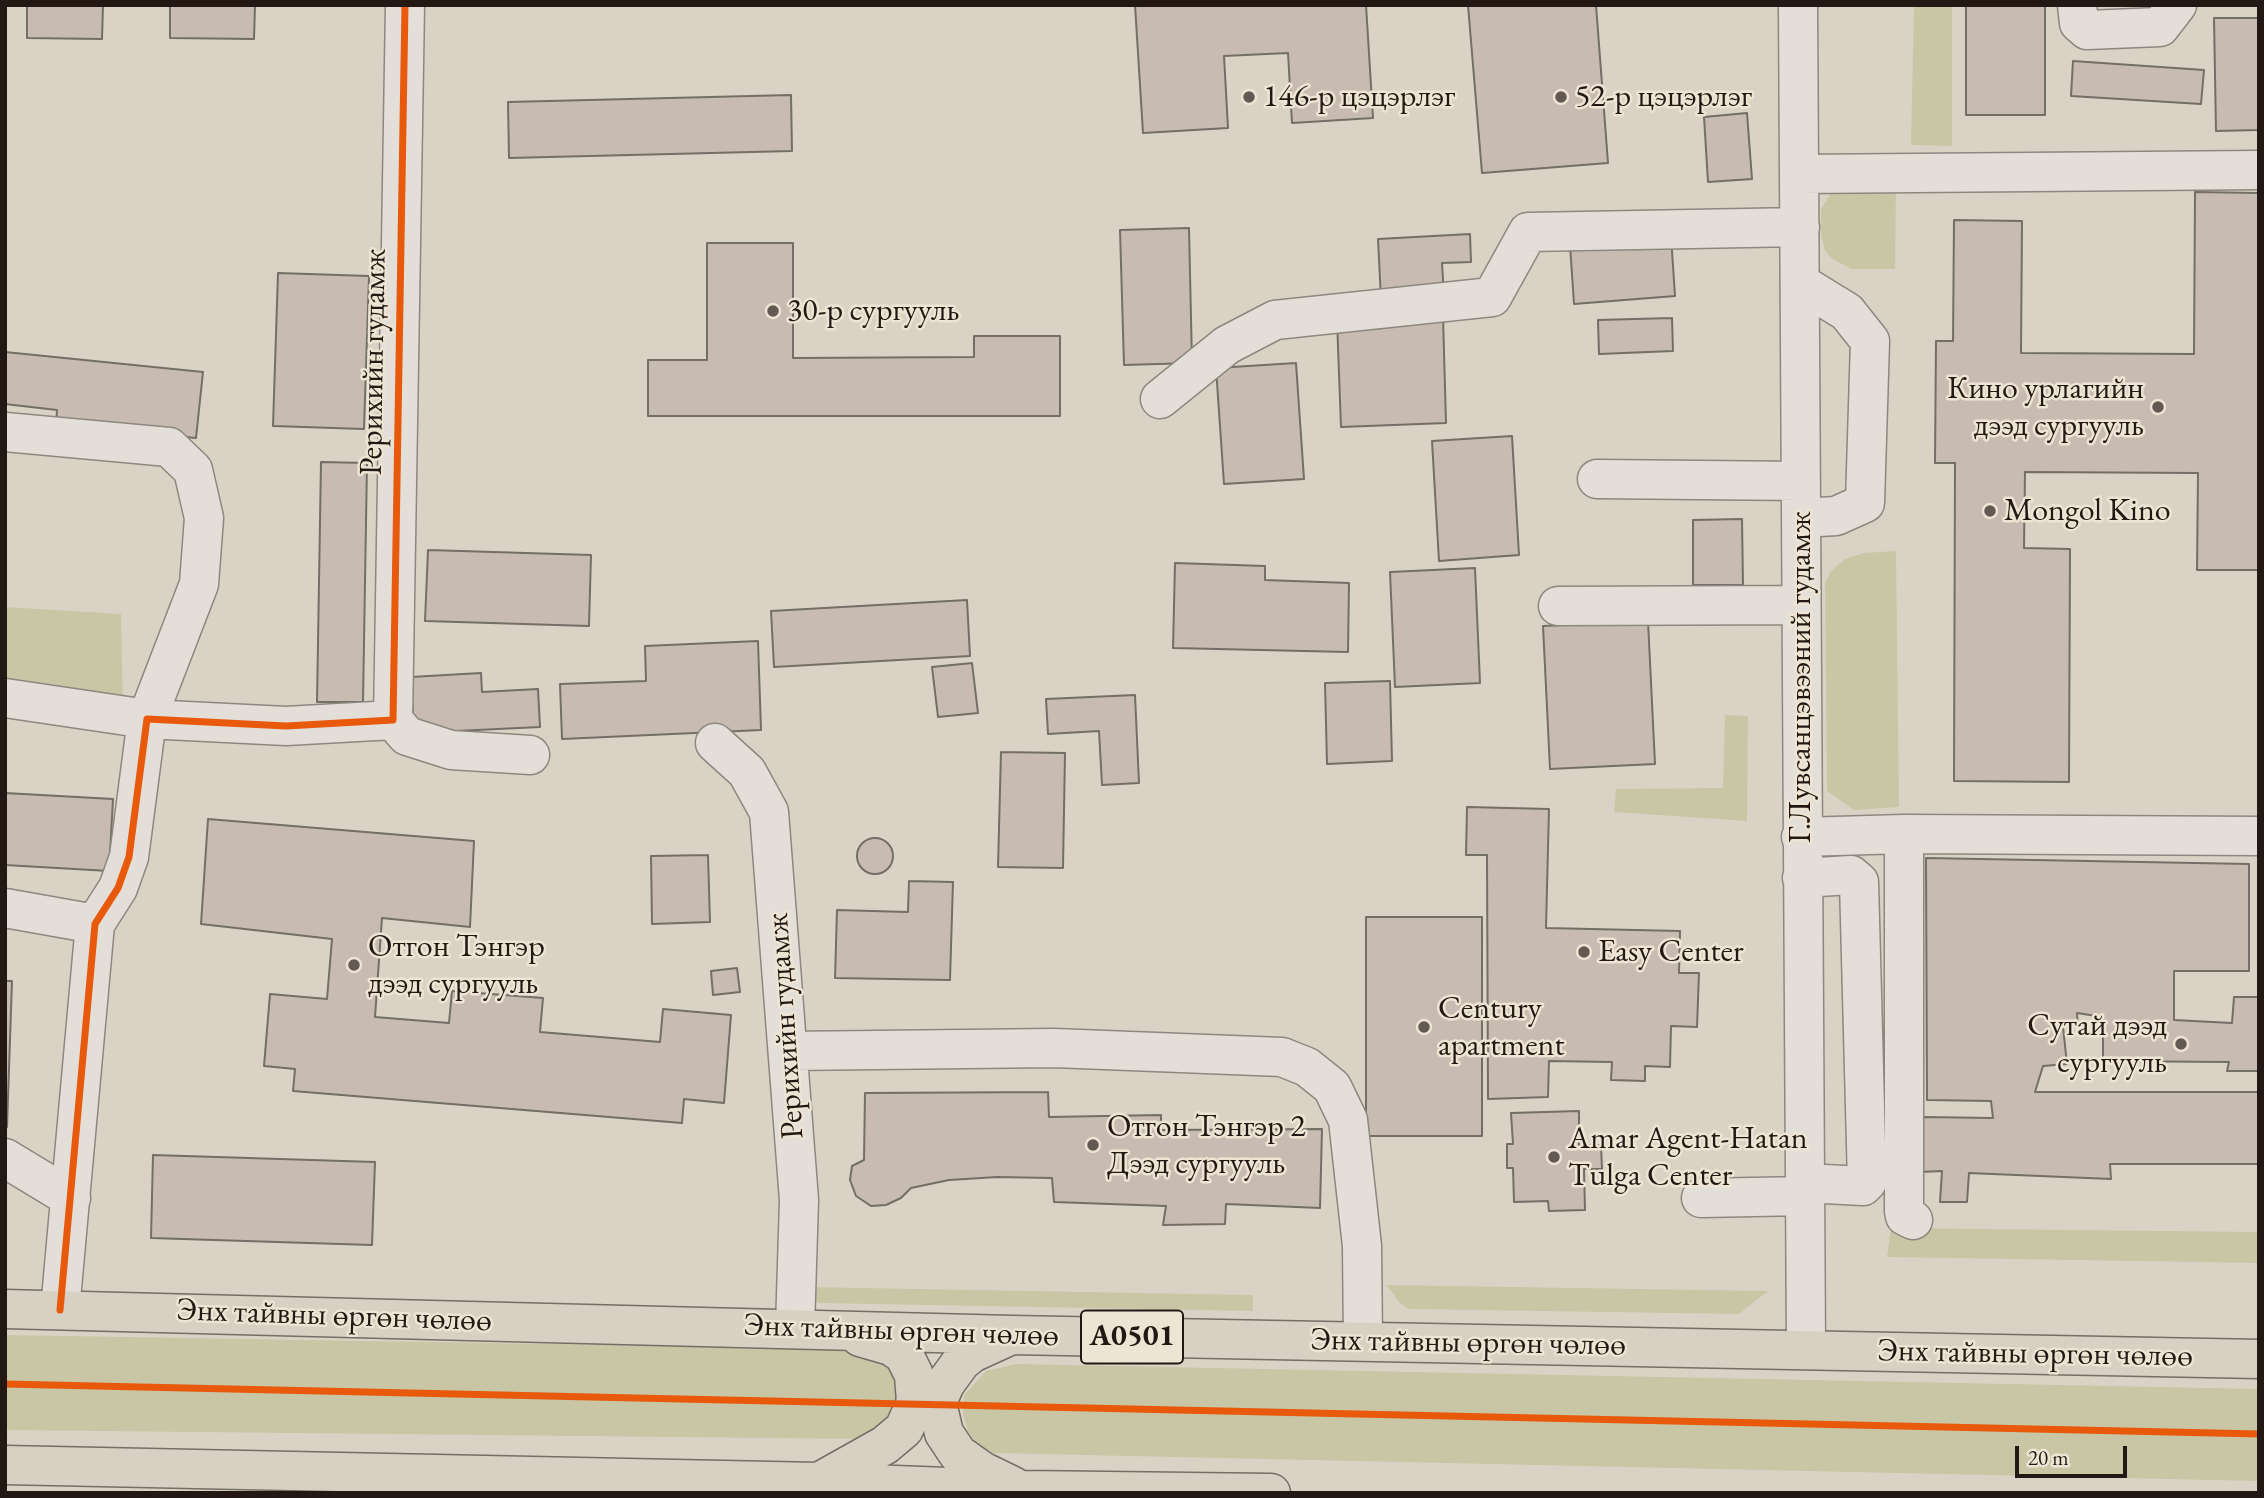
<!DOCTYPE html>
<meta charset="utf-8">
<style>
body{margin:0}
#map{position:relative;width:2264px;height:1498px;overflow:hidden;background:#dad3c5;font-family:"EB Garamond",serif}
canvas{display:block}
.frame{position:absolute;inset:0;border:7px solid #241814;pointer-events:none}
.scale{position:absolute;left:2015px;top:1446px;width:112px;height:32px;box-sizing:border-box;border:4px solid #241814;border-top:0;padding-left:9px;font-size:21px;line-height:24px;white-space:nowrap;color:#241814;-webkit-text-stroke:5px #ede4d3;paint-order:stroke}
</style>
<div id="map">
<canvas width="2264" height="1498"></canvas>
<div class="frame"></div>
<div class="scale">20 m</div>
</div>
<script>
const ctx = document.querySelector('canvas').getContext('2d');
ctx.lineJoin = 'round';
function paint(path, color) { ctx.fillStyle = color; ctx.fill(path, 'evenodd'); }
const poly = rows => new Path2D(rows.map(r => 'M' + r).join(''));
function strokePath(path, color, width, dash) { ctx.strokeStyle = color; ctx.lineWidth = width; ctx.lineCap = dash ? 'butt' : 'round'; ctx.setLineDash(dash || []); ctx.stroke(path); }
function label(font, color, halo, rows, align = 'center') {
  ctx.font = font + ' "EB Garamond",serif'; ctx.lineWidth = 5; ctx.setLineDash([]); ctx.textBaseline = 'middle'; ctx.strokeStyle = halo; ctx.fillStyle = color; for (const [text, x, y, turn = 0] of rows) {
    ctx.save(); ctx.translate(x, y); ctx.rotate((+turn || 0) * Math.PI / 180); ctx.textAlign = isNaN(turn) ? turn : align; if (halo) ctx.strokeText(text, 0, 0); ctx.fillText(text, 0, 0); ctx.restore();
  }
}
paint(poly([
 [1914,5,1952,5,1952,146,1911,145],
 [1896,188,1895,269,1851,269,1831,258,1825,250,1821,235,1821,209,1831,193],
 [1896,551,1899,807,1854,810,1827,791,1825,583,1831,571,1845,559,1864,553],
 [5,607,121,614,123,712,5,707],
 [1725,715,1748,716,1747,821,1614,812,1616,789,1723,788],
 [1891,1228,2259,1232,2259,1263,1887,1257],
 [1387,1285,1768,1291,1739,1314,1408,1309,1399,1302],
 [807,1287,1253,1295,1253,1311,818,1303],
 [5,1335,853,1349,892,1364,906,1394,890,1419,864,1439,5,1430],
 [1016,1364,2259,1389,2259,1481,993,1453,976,1443,969,1433,963,1415,964,1395,986,1371]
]), '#c9c6a6');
const building = poly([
 [27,5,103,5,102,39,27,38,27,5],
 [170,5,255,5,254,39,170,38,170,5],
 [1135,5,1366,5,1373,118,1292,123,1288,53,1224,56,1228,128,1143,133,1135,5],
 [1468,5,1596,5,1608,163,1482,173,1468,5],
 [1966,5,2045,5,2045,115,1966,115,1966,5],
 [2214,18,2259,18,2259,130,2216,131,2214,18],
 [2073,61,2204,70,2201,104,2071,96,2073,61],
 [791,95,792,151,509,158,508,102,791,95],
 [1747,113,1752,179,1708,182,1704,117,1747,113],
 [2195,192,2259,193,2259,570,2197,570,2198,473,2025,472,2024,548,2070,549,2069,782,1954,781,1955,463,1935,463,1936,341,1953,341,1954,220,2022,221,2021,353,2194,354,2195,192],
 [1189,228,1192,363,1124,365,1120,230,1189,228],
 [1470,234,1471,262,1442,263,1444,296,1381,299,1378,239,1470,234],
 [1671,236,1675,296,1574,304,1570,245,1671,236],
 [707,243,793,243,793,358,974,357,974,336,1060,336,1060,416,648,416,648,360,707,360,707,243],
 [278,273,369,276,364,429,273,426,278,273],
 [1443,316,1446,423,1341,427,1337,320,1443,316],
 [1672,318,1673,351,1599,354,1598,320,1672,318],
 [5,352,203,372,196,438,56,425,57,410,5,404,5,352],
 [1296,363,1304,479,1224,484,1216,368,1296,363],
 [1512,436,1519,555,1439,561,1432,441,1512,436],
 [321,462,367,463,363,702,317,702,321,462],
 [1742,519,1743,585,1693,585,1693,520,1742,519],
 [428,550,591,555,589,626,425,621,428,550],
 [1175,563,1265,566,1265,580,1349,583,1348,652,1173,648,1175,563],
 [1475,568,1480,683,1395,687,1390,572,1475,568],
 [967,600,970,656,774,667,771,611,967,600],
 [1648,621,1655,764,1550,769,1543,626,1648,621],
 [758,641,761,730,562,739,560,684,646,681,645,646,758,641],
 [972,663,978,713,938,717,932,667,972,663],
 [481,673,482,692,538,689,540,727,414,733,411,677,481,673],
 [1390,681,1392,761,1327,764,1325,683,1390,681],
 [1135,695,1139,783,1102,785,1099,731,1048,734,1046,699,1135,695],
 [1001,752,1065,753,1063,868,998,867,1001,752],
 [5,793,113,799,109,871,5,865,5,793],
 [1467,807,1549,809,1546,928,1680,931,1679,973,1699,973,1697,1027,1671,1026,1670,1067,1645,1066,1645,1081,1611,1080,1612,1062,1549,1061,1548,1097,1488,1099,1487,855,1466,855,1467,807],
 [208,819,474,841,470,927,382,918,375,1017,449,1023,452,991,543,998,540,1032,660,1042,663,1009,731,1015,724,1103,684,1099,682,1123,293,1091,295,1069,264,1066,270,994,327,999,332,939,201,924,208,819],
 '857 856a18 18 0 1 1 36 0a18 18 0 1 1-36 0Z',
 [708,855,710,922,652,924,651,856,708,855],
 [1926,858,2249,864,2249,971,2174,971,2174,1020,2232,1023,2234,997,2259,997,2259,1071,2227,1071,2229,1062,2103,1061,2103,1017,2077,1013,2078,1026,2063,1027,2067,1064,2043,1066,2035,1092,2259,1092,2259,1164,2110,1164,2111,1179,1969,1173,1967,1202,1940,1202,1942,1171,1920,1172,1923,1117,1993,1118,1991,1101,1927,1100,1926,858],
 [909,881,953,882,950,980,835,978,837,910,908,912,909,881],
 [1366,917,1482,917,1482,1136,1366,1136,1366,917],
 [737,968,740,992,713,995,711,971,737,968],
 [5,981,12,981,7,1127,5,1127,5,981],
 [1048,1092,1049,1117,1161,1115,1161,1130,1322,1129,1320,1208,1226,1204,1225,1224,1163,1225,1166,1206,1054,1202,1052,1178,997,1177,949,1180,911,1188,901,1198,886,1205,871,1206,856,1196,850,1180,852,1166,864,1160,865,1093,1048,1092],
 [1579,1111,1579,1146,1601,1145,1602,1169,1584,1169,1585,1210,1549,1211,1548,1201,1514,1202,1513,1168,1507,1168,1507,1144,1513,1144,1511,1113,1579,1111],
 [153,1155,375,1162,372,1245,151,1238,153,1155]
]);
paint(building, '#c8bcb2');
strokePath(building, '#736e66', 2);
const minor = poly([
 [1798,5,1806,1349],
 [2077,5,2079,23,2087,30,2160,27,2177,5],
 [1800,174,2259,170],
 [1800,283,1847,312,1870,341,1865,503,1836,516,1801,518],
 [1160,399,1227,345,1275,320,1492,297,1528,232,1800,227],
 [5,432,169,447,193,470,204,518,199,584,147,719,129,857,118,888,95,924,60,1310],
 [1597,479,1801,481],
 [1558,606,1801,605],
 [5,698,147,719,286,726,393,720],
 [393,720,405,5],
 [393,720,407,736,451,750,530,755],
 [715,743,747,772,769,812,799,1200,795,1328],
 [1904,834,2259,836],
 [1801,837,1904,834,1904,1211,1905,1216,1913,1220],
 [1802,878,1851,875,1859,882,1867,1182,1863,1186,1805,1183],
 [5,908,95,924],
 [788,1051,1054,1048,1282,1057,1307,1067,1332,1087,1348,1120,1362,1246,1363,1341],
 [5,1158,71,1198],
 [1701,1198,1805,1196]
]);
const highway = poly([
 [5,1309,1012,1335,2259,1359],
 [1007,1337,972,1353,961,1362,945,1384,937,1403,944,1433,958,1454,982,1471,1013,1486],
 [5,1465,819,1482,1024,1490,1271,1493],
 [819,1482,885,1445,904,1429,916,1402,914,1375,904,1355,891,1346,860,1337]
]);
strokePath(minor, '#8c877f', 41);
strokePath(highway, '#736e66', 41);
strokePath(minor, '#e3dfd8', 38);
strokePath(highway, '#d7d0c3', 38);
strokePath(poly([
 [60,1310,95,924,118,888,129,857,147,719,286,726,393,720,405,5],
 [5,1384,2259,1434]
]), '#e8590c', 7);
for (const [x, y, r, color] of [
 [1249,97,7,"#645952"],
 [1561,97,7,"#645952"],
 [773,311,7,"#645952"],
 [2158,407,7,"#645952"],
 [1990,511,7,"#645952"],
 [1584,952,7,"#645952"],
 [354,965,7,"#645952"],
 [1424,1027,7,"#645952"],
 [2181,1044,7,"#645952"],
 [1093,1145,7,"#645952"],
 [1554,1157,7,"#645952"]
]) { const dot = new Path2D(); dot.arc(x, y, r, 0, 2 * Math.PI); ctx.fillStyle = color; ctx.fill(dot); strokePath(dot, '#ede4d3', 2.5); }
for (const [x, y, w] of [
 [1132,1337,102]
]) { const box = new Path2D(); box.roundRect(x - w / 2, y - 26.5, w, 53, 5); ctx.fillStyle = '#ede4d3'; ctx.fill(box); strokePath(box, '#241814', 2); }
label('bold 30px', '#241814', null, [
 ["A0501",1132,1337]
]);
label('32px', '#241814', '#ede4d3', [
 ["146-р цэцэрлэг",1263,97],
 ["52-р цэцэрлэг",1575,97],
 ["30-р сургууль",787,311],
 ["Кино урлагийн",2144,389,"right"],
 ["дээд сургууль",2144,426,"right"],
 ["Mongol Kino",2004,511],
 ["Отгон Тэнгэр",368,947],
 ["дээд сургууль",368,984],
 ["Easy Center",1598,952],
 ["Century",1438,1009],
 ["apartment",1438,1046],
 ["Сутай дээд",2167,1026,"right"],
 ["сургууль",2167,1063,"right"],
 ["Отгон Тэнгэр 2",1107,1127],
 ["Дээд сургууль",1107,1164],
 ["Amar Agent-Hatan",1568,1139],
 ["Tulga Center",1568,1176]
], 'left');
label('32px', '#241814', '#ede4d3', [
 ["Рерихийн гудамж",374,362,-89],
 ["Г.Лувсанцэвээний гудамж",1801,677,-90],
 ["Рерихийн гудамж",786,1026,-94],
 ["Энх тайвны өргөн чөлөө",334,1316,2],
 ["Энх тайвны өргөн чөлөө",901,1331,2],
 ["Энх тайвны өргөн чөлөө",1468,1343,1],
 ["Энх тайвны өргөн чөлөө",2035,1354,1]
]);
</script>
